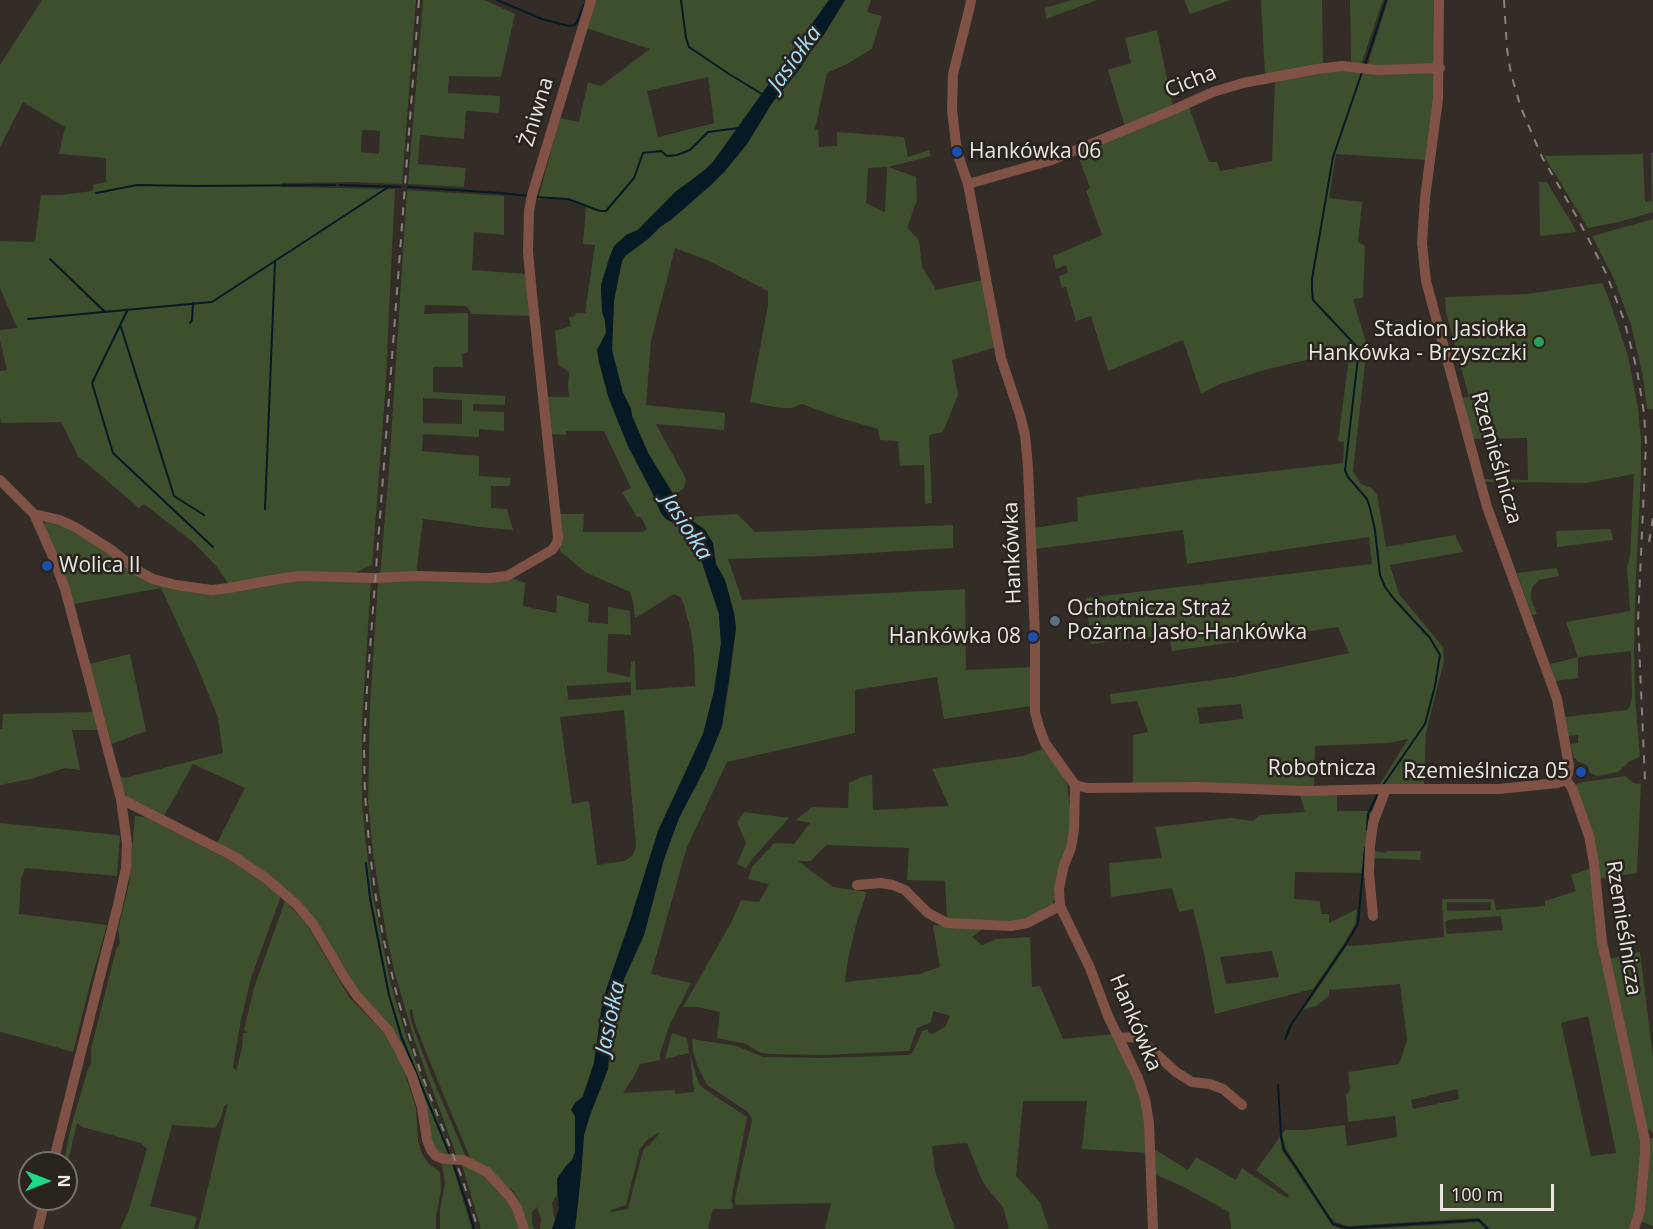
<!DOCTYPE html>
<meta charset="utf-8">
<style>
body{margin:0}
#map{position:relative;width:1653px;height:1229px;overflow:hidden;background:#332c27;font-family:"Open Sans",sans-serif}
canvas{display:block}
.north{position:absolute;left:18px;top:1151px;width:60px;height:60px;box-sizing:border-box;background:#29231d;border:2px solid #76716c;border-radius:50%;rotate:90deg;font-size:16px;font-weight:700;line-height:24px;text-align:center;color:#eae6e2}
.north::after{content:'';display:block;margin:auto;width:21px;height:27px;background:#1fd887;clip-path:polygon(50% 0,100% 100%,50% 72%,0 100%)}
.scale{position:absolute;left:1440px;top:1184px;width:114px;height:27px;box-sizing:border-box;border:3px solid #eae6e2;border-top:0;padding-left:8px;font-size:18px;line-height:21px;white-space:nowrap;color:#eae6e2;-webkit-text-stroke:4px #29231d;paint-order:stroke}
</style>
<div id="map">
<canvas width="1653" height="1229"></canvas>
<div class="north">N</div>
<div class="scale">100 m</div>
</div>
<script>
const ctx = document.querySelector('canvas').getContext('2d');
ctx.lineJoin = 'round';
function paint(path, color) { ctx.fillStyle = color; ctx.fill(path, 'evenodd'); }
const poly = rows => new Path2D(rows.map(r => 'M' + r).join(''));
function strokePath(path, color, width, dash) { ctx.strokeStyle = color; ctx.lineWidth = width; ctx.lineCap = dash ? 'butt' : 'round'; ctx.setLineDash(dash || []); ctx.stroke(path); }
function label(font, color, halo, rows, align = 'center') {
  ctx.font = font + ' "Open Sans",sans-serif'; ctx.lineWidth = 5; ctx.setLineDash([]); ctx.textBaseline = 'middle'; ctx.strokeStyle = halo; ctx.fillStyle = color; for (const [text, x, y, turn = 0] of rows) {
    ctx.save(); ctx.translate(x, y); ctx.rotate((+turn || 0) * Math.PI / 180); ctx.textAlign = isNaN(turn) ? turn : align; if (halo) ctx.strokeText(text, 0, 0); ctx.fillText(text, 0, 0); ctx.restore();
  }
}
paint(poly([
 [42,0,416,0,402,184,353,182,281,183,281,187,395,189,385,396,372,565,352,574,230,586,216,566,193,542,144,504,139,508,78,456,61,422,1,423,0,417,0,371,7,370,0,341,0,330,17,328,0,288,0,241,35,242,41,195,61,195,92,191,94,187,92,185,106,182,106,158,59,154,65,127,23,102,0,147,0,65],
 [362,130,380,131,379,154,361,152],
 [423,0,484,0,515,14,501,77,449,76,448,93,500,96,499,113,466,111,464,139,420,135,418,164,466,168,464,187,408,184],
 [595,0,829,0,713,162,645,222,638,230,626,235,610,256,601,285,602,311,605,321,606,333,597,350,599,362,609,399,628,446,653,494,661,513,666,519,676,524,688,534,698,550,719,614,721,644,714,691,703,734,658,831,630,921,607,987,602,1006,594,1063,582,1097,575,1103,575,1152,573,1160,566,1166,557,1179,557,1195,552,1203,555,1222,552,1229,540,1229,541,1219,537,1207,532,1212,532,1222,534,1229,527,1229,519,1201,514,1192,502,1182,470,1158,428,1057,415,1023,412,1009,410,1009,410,1016,414,1030,432,1077,466,1157,457,1157,415,1042,395,974,387,938,373,854,368,800,370,705,378,582,509,577,525,583,523,606,556,613,557,595,589,604,588,622,608,624,608,607,630,611,631,635,608,634,607,672,630,677,631,662,635,661,636,690,695,686,694,655,691,631,683,602,680,597,674,594,635,618,633,602,630,592,585,572,560,551,557,514,584,514,583,532,642,532,647,529,641,517,637,517,622,492,631,488,604,431,566,431,566,435,549,434,544,397,569,397,568,387,569,372,558,365,555,331,571,326,569,317,574,317,576,313,585,313,595,245,583,244,586,207,566,199,538,199,560,118,579,122,588,82,601,86,650,49,586,28],
 [708,77,714,123,658,137,647,91],
 [631,682,631,695,568,700,567,686],
 [624,710,636,846,633,855,629,858,624,861,597,865,589,801,572,804,560,717],
 [845,0,871,0,867,12,882,16,872,49,847,64,827,73,815,129,818,130,819,147,837,146,837,132,904,137,908,157,929,150,931,156,888,167,916,177,917,200,907,228,919,240,922,267,936,290,982,280,996,347,952,360,958,395,943,432,929,435,932,503,925,504,924,465,900,466,898,441,880,440,878,429,834,416,802,404,792,408,780,408,750,402,768,305,768,291,709,261,675,248,651,341,646,405,725,413,724,430,656,424,686,479,684,488,674,495,648,453,632,416,631,409,623,393,612,351,614,300,622,261,625,256,648,239,660,227,672,219,698,196,747,144,772,103,799,70,811,51,823,36],
 [887,167,885,212,884,212,866,203,868,168],
 [1072,0,1097,0,1046,19,1045,8],
 [1184,0,1231,0,1190,14],
 [1261,0,1322,0,1323,65,1265,76],
 [1350,0,1383,0,1361,65,1354,64,1351,61],
 [1388,0,1436,0,1434,64,1367,67],
 [1157,30,1173,107,1125,127,1108,70,1131,63,1125,38],
 [1323,71,1435,71,1434,99,1427,160,1336,154,1329,198,1362,202,1358,242,1365,246,1363,298,1353,299,1367,346,1353,471,1361,484,1372,488,1377,495,1386,547,1455,535,1463,552,1390,565,1399,594,1443,647,1444,661,1426,732,1424,785,1380,784,1408,739,1388,743,1315,746,1314,786,1133,784,1133,735,1148,732,1137,701,1111,704,1110,694,1234,677,1349,653,1338,627,1172,651,1169,635,1091,644,1086,598,1372,564,1369,537,1187,564,1183,530,1035,549,1035,528,1078,521,1077,497,1195,480,1343,463,1344,442,1338,441,1350,350,1268,369,1220,384,1201,394,1183,340,1108,371,1091,316,1076,321,1066,287,1062,288,1059,276,1068,273,1066,265,1056,269,1053,256,1102,235,1086,191,1090,188,1077,153,1189,107,1209,162,1217,162,1220,171,1272,161,1275,78],
 [1241,704,1243,719,1200,724,1197,708],
 [1651,153,1653,153,1653,212,1619,222,1588,228,1544,156,1643,154,1645,202,1652,201],
 [1539,182,1547,182,1577,232,1540,236],
 [407,190,504,196,504,235,474,232,472,270,527,274,532,316,472,314,466,306,425,305,424,314,468,313,468,352,462,354,463,367,433,367,433,392,505,396,505,405,473,404,473,411,504,412,504,431,479,429,479,437,423,434,422,451,479,456,479,476,511,478,510,486,491,486,491,508,507,509,513,530,480,527,448,522,423,519,416,574,380,576,389,469],
 [423,398,462,400,462,424,423,423],
 [1653,219,1653,409,1647,409,1643,377,1631,325,1614,279,1592,236],
 [1602,283,1608,296,1628,356,1638,408,1641,439,1641,474,1636,575,1634,649,1635,697,1640,757,1630,761,1618,772,1598,776,1590,773,1587,765,1579,762,1574,758,1570,744,1578,743,1578,735,1568,736,1565,717,1627,710,1630,706,1632,696,1631,651,1578,657,1578,678,1555,681,1550,664,1578,657,1566,622,1630,611,1627,567,1630,557,1634,474,1587,483,1482,482,1483,479,1528,480,1527,438,1473,439,1460,398,1469,397,1446,312,1445,297,1527,294],
 [737,514,755,532,953,525,953,548,820,556,728,559,742,600,965,589,966,670,1033,667,1031,706,944,719,937,677,855,690,855,733,727,762,687,847,651,974,691,983,670,1024,660,1053,660,1060,640,1064,633,1078,623,1093,675,1090,675,1094,694,1092,690,1055,699,1084,704,1089,747,1117,732,1196,731,1201,733,1205,732,1209,713,1209,708,1229,575,1229,581,1174,584,1135,590,1115,608,1069,610,1034,624,979,644,935,664,859,679,818,705,768,722,726,730,678,736,628,734,613,725,580,716,564,705,530,687,517],
 [660,1132,654,1140,644,1149,642,1154,628,1209,610,1212,611,1210,626,1205,640,1149,647,1140],
 [52,520,121,559,191,590,287,579,371,581,362,722,362,800,365,837,372,891,390,981,405,1033,452,1157,439,1153,433,1146,422,1094,353,984,320,927,217,843,245,788,193,764,164,816,128,798,124,793,119,775,124,778,223,753,218,718,197,666,161,588,74,604,44,525,45,521],
 [365,864,366,864,373,909,390,996,402,1037,445,1141,449,1155,407,1051,401,1041,387,990,374,925],
 [1611,529,1613,540,1557,547,1556,531],
 [1557,568,1559,576,1539,580,1533,586,1531,592,1531,599,1537,614,1532,615,1517,573],
 [130,654,146,731,112,744,89,664],
 [93,712,98,730,72,730,80,770,65,768,31,779,0,785,0,729,2,729,3,714],
 [1042,749,1046,751,1067,783,1070,810,1069,835,1052,907,1047,910,1011,924,947,920,945,881,907,880,909,848,826,845,811,861,798,861,833,887,867,892,857,921,848,959,845,982,919,974,940,967,933,926,944,924,984,928,972,937,982,945,997,939,1030,937,1032,987,1040,986,1063,1039,1114,1034,1141,1098,1148,1153,1082,1149,1087,1101,1023,1101,1016,1176,1040,1202,1049,1229,1009,1229,1003,1207,986,1187,980,1176,967,1143,932,1146,935,1171,955,1229,825,1229,831,1203,736,1205,735,1199,752,1119,748,1112,707,1085,697,1065,693,1051,692,1039,737,1046,763,1057,823,1058,909,1055,913,1052,922,1031,928,1029,928,1032,932,1034,945,1027,950,1016,934,1011,930,1023,917,1028,909,1051,824,1055,772,1054,761,1053,746,1044,717,1038,720,1012,697,1007,683,1007,732,921,741,900,759,902,769,884,748,879,752,867,774,843,794,844,810,823,796,820,812,807,848,808,849,783,861,777,872,775,873,810,949,806,932,769,1023,756],
 [1625,776,1634,783,1641,784,1637,873,1598,879,1575,786,1578,783],
 [1337,793,1337,811,1375,811,1364,873,1295,872,1294,899,1320,901,1321,914,1329,914,1329,923,1357,909,1355,924,1345,942,1313,989,1215,1014,1204,953,1193,909,1179,912,1172,888,1111,897,1109,863,1162,858,1155,827,1231,818,1253,821,1260,815,1305,812,1300,795],
 [1272,951,1279,977,1226,984,1220,957],
 [744,812,789,818,754,857,746,868,737,864,746,843,737,822],
 [135,816,145,817,232,861,247,869,281,896,251,978,241,1020,233,1067,236,1071,242,1048,243,1033,246,1033,247,1032,244,1030,254,988,285,901,306,923,349,997,383,1032,400,1059,416,1107,418,1141,422,1154,429,1164,440,1172,441,1190,436,1217,436,1229,198,1229,228,1103,224,1106,221,1118,215,1128,172,1125,153,1195,150,1206,197,1217,194,1229,120,1229,128,1213,147,1149,141,1143,82,1127,77,1123,66,1170,66,1163,64,1163,70,1130,88,1069,91,1064,91,1049,116,950,120,943,118,929,129,884],
 [0,823,117,835,120,836,117,876,25,868,21,879,19,914,107,925,89,988,73,1052,16,1036,0,1032],
 [1372,850,1384,853,1389,851,1421,851,1420,860,1371,858],
 [1592,868,1642,1136,1637,1214,1631,1229,1490,1229,1479,1218,1348,1226,1335,1222,1330,1217,1286,1149,1282,1134,1285,1130,1304,1130,1345,1125,1347,1146,1397,1137,1395,1116,1348,1122,1346,1095,1350,1090,1348,1072,1399,1064,1407,1040,1400,984,1329,990,1329,996,1316,1006,1304,1009,1347,945,1349,946,1375,944,1444,937,1442,899,1494,899,1496,910,1545,906,1545,901,1576,891,1571,875],
 [1490,902,1491,910,1447,911,1447,902],
 [1501,916,1503,930,1447,934,1445,922,1448,920],
 [1588,1016,1616,1153,1591,1156,1561,1023],
 [1457,1089,1459,1099,1413,1109,1411,1100],
 [1640,952,1653,1057,1653,1133,1646,1128,1608,959],
 [672,1033,687,1038,689,1053,665,1059],
 [1280,1137,1282,1150,1332,1225,1341,1229,1231,1229,1229,1212,1184,1187,1154,1174,1154,1149,1188,1170,1196,1157,1236,1180,1242,1168,1287,1198,1289,1195,1256,1170],
 [1651,1138,1653,1138,1653,1226,1640,1221,1650,1140],
 [442,1164,452,1164,472,1229,440,1229,440,1210,445,1183],
 [462,1165,481,1173,511,1205,520,1229,481,1229],
 [1479,1222,1485,1229,1364,1229,1402,1227]
]), '#3d4f2d');
paint(poly([
 [829,0,845,0,823,36,811,51,799,70,772,103,747,144,725,171,711,185,672,219,660,227,648,239,625,256,622,261,614,300,612,350,623,393,631,409,632,416,648,453,687,517,705,530,713,543,716,564,725,580,734,613,736,628,722,726,705,768,679,818,664,859,644,935,624,979,610,1034,608,1069,590,1115,584,1135,581,1175,575,1229,552,1229,559,1209,557,1179,566,1166,572,1160,575,1152,575,1116,571,1110,575,1103,583,1097,594,1063,602,1006,607,987,630,921,658,831,703,734,714,691,721,644,719,614,698,550,688,534,676,524,666,519,661,513,653,494,628,446,609,399,599,362,597,350,606,333,605,321,602,311,601,285,610,256,614,246,626,235,638,230,675,192,705,170,713,162]
]), '#051a24');
strokePath(poly([
 [497,0,542,19,569,26,575,25,577,22,584,5],
 [681,0,686,38,689,47,729,74,762,94],
 [1365,65,1386,0],
 [1362,72,1333,157,1312,279,1312,290,1313,300,1359,349,1345,470,1348,477,1367,499,1370,508,1375,530,1380,575,1385,587,1394,599,1430,638,1440,655,1435,686,1425,724,1383,785],
 [340,185,401,187],
 [408,187,501,193,528,196],
 [96,193,137,185,196,186,335,185],
 [534,197,568,199,600,211,606,211,634,178,643,153,661,151,667,156,677,155,690,150,708,132,739,128],
 [50,259,104,311],
 [127,311,92,383,113,453,213,547],
 [28,319,212,302,390,186],
 [190,323,192,320,193,303],
 [121,327,174,496,204,515],
 [265,509,275,261],
 [1367,830,1368,814,1377,795],
 [366,863,370,898,389,995,402,1038,449,1153],
 [1285,1039,1291,1025,1346,944,1358,924,1365,848],
 [1278,1085,1281,1136,1284,1150,1298,1170,1333,1224,1347,1228,1479,1220,1488,1229],
 [454,1166,468,1208,474,1229]
]), '#051a24', 2);
strokePath(poly([
 [971,0,970,6,953,74,952,110,957,152,968,184,1001,358,1020,415,1025,435,1028,467,1035,636,1035,712,1039,727,1045,743,1075,785,1074,830,1071,848,1064,865,1059,889,1060,906,1090,968,1108,1016,1138,1078,1145,1099,1149,1123,1153,1229],
 [968,184,1052,160,1173,110,1213,92,1243,83,1317,69,1342,66,1377,70,1440,68],
 [0,480,34,514,54,559,65,589,121,799,127,844,126,868,118,905,53,1163],
 [34,514,60,520,75,527,110,549,138,571,153,579,176,585,212,590,229,588,278,579,300,576,375,578,416,576,489,578,507,576,552,550,557,543,558,537,532,294,528,252,529,211,532,195,591,0],
 [1565,778,1572,788,1589,836,1594,863,1602,942,1645,1140,1645,1153,1640,1210,1634,1229],
 [1075,785,1087,788,1197,787,1306,791,1386,789,1499,789,1557,783,1563,781,1568,774,1569,766,1557,699,1487,507,1426,281,1422,243,1425,198,1438,99,1439,0],
 [121,799,233,856,267,879,297,905,313,924,344,977,357,996,388,1030,398,1047,412,1076,422,1107,427,1140,431,1150,436,1156,443,1159,463,1160,487,1172,510,1197,517,1208,524,1229],
 [857,885,881,883,893,885,905,890,928,913,947,923,1011,926,1027,923,1060,906],
 [1373,916,1369,873,1370,846,1373,823,1386,789],
 [1119,1038,1133,1037,1141,1040,1176,1072,1192,1082,1210,1084,1223,1089,1242,1105],
 [38,1229,45,1199]
]), '#805246', 10);
strokePath(poly([
 [419,0,367,689,364,748,365,795,370,854,376,898,384,941,398,1000,420,1070,462,1178,478,1229],
 [1504,0,1507,49,1511,74,1521,108,1542,157,1578,219,1606,273,1624,320,1637,370,1644,413,1646,444,1638,621,1645,780],
 [1649,542,1653,518]
]), '#88827e', 2, [8, 8]);
for (const [x, y, r, color] of [
 [957,152,6,"#1a4fb4"],
 [1539,342,6,"#2e9e5b"],
 [47,566,6,"#1a4fb4"],
 [1055,621,6,"#5c6f8a"],
 [1033,637,6,"#1a4fb4"],
 [1581,772,6,"#1a4fb4"]
]) { const dot = new Path2D(); dot.arc(x, y, r, 0, 2 * Math.PI); ctx.fillStyle = color; ctx.fill(dot); strokePath(dot, '#29231d', 2); }
label('21px', '#eae6e2', '#29231d', [
 ["Cicha",1191,82,-22],
 ["Żniwna",537,112,-73],
 ["Rzemieślnicza",1496,458,74],
 ["Hankówka",1013,553,-92],
 ["Robotnicza",1322,769],
 ["Rzemieślnicza",1623,928,81],
 ["Hankówka",1135,1023,67]
]);
label('21px', '#eae6e2', '#29231d', [
 ["Hankówka 06",969,152],
 ["Stadion Jasiołka",1527,330,"right"],
 ["Hankówka - Brzyszczki",1527,354,"right"],
 ["Wolica II",59,566],
 ["Ochotnicza Straż",1067,609],
 ["Pożarna Jasło-Hankówka",1067,633],
 ["Hankówka 08",1021,637,"right"],
 ["Rzemieślnicza 05",1569,772,"right"]
], 'left');
label('italic 22px', '#a7defc', '#29231d', [
 ["Jasiołka",795,59,-54],
 ["Jasiołka",686,527,57],
 ["Jasiołka",611,1018,-78]
]);
</script>
